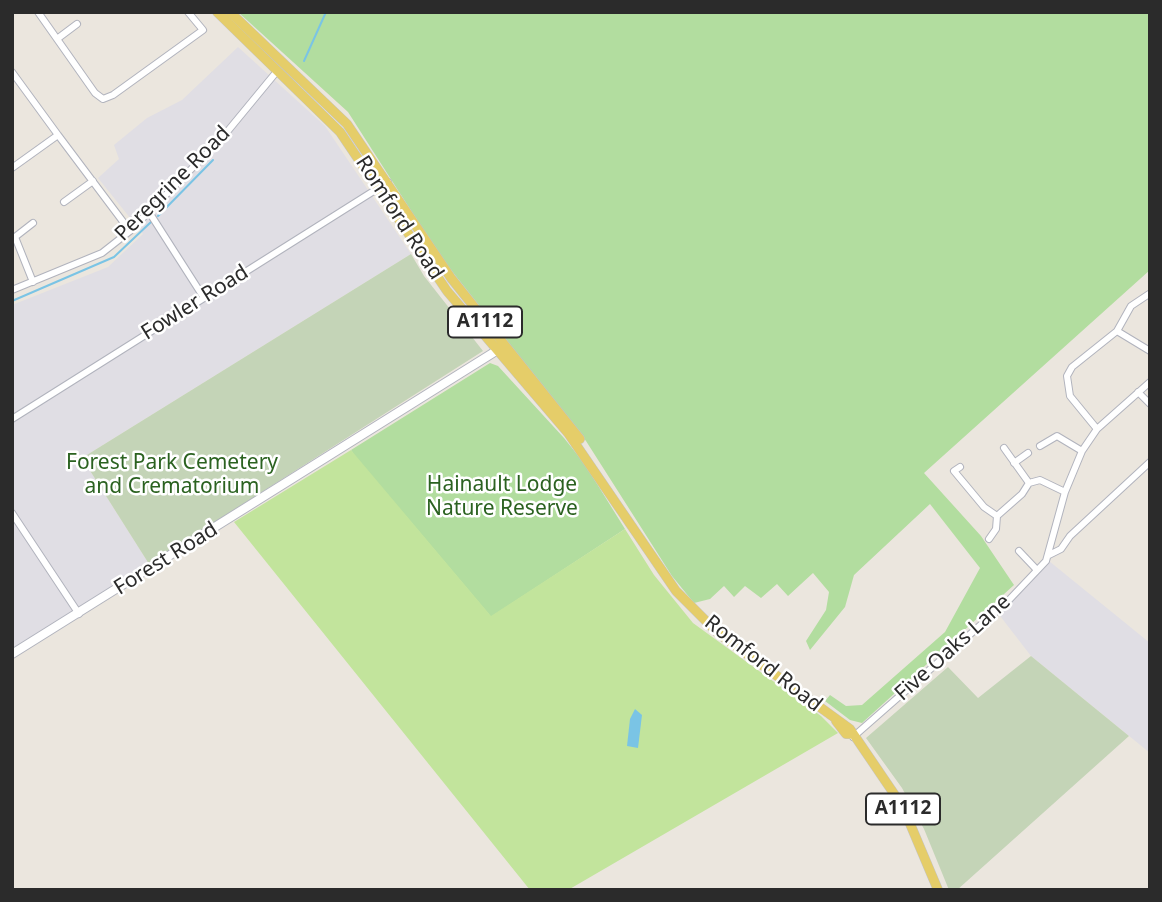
<!DOCTYPE html>
<style>
body{margin:0}
#map{position:relative;width:1162px;height:902px;overflow:hidden;background:#ebe6de;font-family:"Noto Sans",sans-serif}
canvas{display:block}
.frame{position:absolute;inset:0;border:14px solid #2b2b2b;pointer-events:none}
</style>
<div id="map">
<canvas width="1162" height="902"></canvas>
<div class="frame"></div>
</div>
<script>
const ctx = document.querySelector('canvas').getContext('2d');
ctx.lineJoin = 'round';
function paint(path, color) { ctx.fillStyle = color; ctx.fill(path, 'evenodd'); }
const poly = rows => new Path2D(rows.map(r => 'M' + r).join(''));
function strokePath(path, color, width, dash) { ctx.strokeStyle = color; ctx.lineWidth = width; ctx.lineCap = dash ? 'butt' : 'round'; ctx.setLineDash(dash || []); ctx.stroke(path); }
function label(font, color, halo, rows, align = 'center') {
  ctx.font = font + ' "Noto Sans",sans-serif'; ctx.lineWidth = 5; ctx.setLineDash([]); ctx.textBaseline = 'middle'; ctx.strokeStyle = halo; ctx.fillStyle = color; for (const [text, x, y, turn = 0] of rows) {
    ctx.save(); ctx.translate(x, y); ctx.rotate((+turn || 0) * Math.PI / 180); ctx.textAlign = isNaN(turn) ? turn : align; if (halo) ctx.strokeText(text, 0, 0); ctx.fillText(text, 0, 0); ctx.restore();
  }
}
paint(poly([
 [238,47,325,126,411,254,82,458,149,564,12,649,12,305,108,267,143,234,98,178,119,159,114,145,147,118,182,100],
 [1049,561,1150,643,1150,753,1031,656,997,612]
]), '#e0dee4');
paint(poly([
 [238,12,1150,12,1150,270,924,473,981,536,1014,585,862,723,850,720,825,701,830,695,846,706,862,705,945,632,980,568,930,504,854,575,845,607,810,650,806,641,826,610,829,592,813,573,788,596,777,584,761,598,745,586,734,597,724,586,710,599,694,603,672,576,586,441,440,256,348,112],
 [490,363,498,366,564,438,584,463,625,529,491,617,404,514,329,469,353,453,351,450]
]), '#b2dd9f');
paint(poly([
 [411,254,424,276,483,351,149,564,82,458],
 [1031,656,1129,736,957,890,949,890,924,829,902,788,866,738,948,667,978,698]
]), '#c4d4b7');
paint(poly([
 [351,450,491,616,625,529,654,575,693,623,821,716,838,733,568,890,530,890,234,522]
]), '#c2e49c');
paint(poly([
 [635,709,642,715,638,748,627,746,630,719]
]), '#7ac4e5');
strokePath(poly([
 [304,61,326,12],
 [158,216,213,160],
 [12,301,114,257,151,222]
]), '#7ac4e5', 2);
const street = poly([
 [38,12,95,93,103,99,113,95,203,30,188,12],
 [57,39,77,24],
 [12,72,58,135,12,168],
 [58,135,130,231],
 [64,202,93,181],
 [149,212,204,298],
 [33,223,15,237,33,282],
 [12,290,102,253,130,231,222,138,278,70],
 [1117,331,1150,351],
 [1138,392,1150,404],
 [12,419,388,182],
 [1097,429,1070,396,1067,376,1072,367,1117,331,1131,306,1149,294],
 [1040,446,1057,436,1082,451],
 [1004,448,1029,483],
 [1014,463,1028,453],
 [960,467,954,471,984,507,997,516],
 [12,513,79,614],
 [989,539,996,529,997,516,1022,494,1029,483,1040,480,1065,492],
 [1019,551,1037,570],
 [1049,555,1061,549,1070,536,1150,462],
 [853,737,1008,601,1046,561,1065,492,1082,451,1097,429,1150,382]
]);
const secondary = poly([
 [12,654,496,351]
]);
const primary = poly([
 [217,12,340,132,447,291,568,433,676,591,718,633,850,729,903,807,938,890],
 [230,12,347,124,451,278,580,439],
 [836,721,846,734,851,734]
]);
strokePath(street, '#b1b3bd', 8);
strokePath(secondary, '#b1b3bd', 10);
strokePath(primary, '#c4c4c4', 10);
strokePath(street, '#fff', 6);
strokePath(secondary, '#fff', 8);
strokePath(primary, '#e5cd69', 9);
for (const [x, y, w] of [
 [485,322,74],
 [903,809,74]
]) { const box = new Path2D(); box.roundRect(x - w / 2, y - 15.5, w, 31, 5); ctx.fillStyle = '#fff'; ctx.fill(box); strokePath(box, '#2b2b2b', 2); }
label('bold 19px', '#2b2b2b', null, [
 ["A1112",485,322],
 ["A1112",903,809]
]);
label('21px', '#2b2b2b', '#fff', [
 ["Peregrine Road",173,184,-45],
 ["Romford Road",399,218,57],
 ["Fowler Road",195,303,-32],
 ["Forest Road",166,559,-32],
 ["Five Oaks Lane",953,648,-42],
 ["Romford Road",763,664,38]
]);
label('21px', '#2b6220', '#fff', [
 ["Forest Park Cemetery",172,463],
 ["and Crematorium",172,487],
 ["Hainault Lodge",502,485],
 ["Nature Reserve",502,509]
]);
</script>
